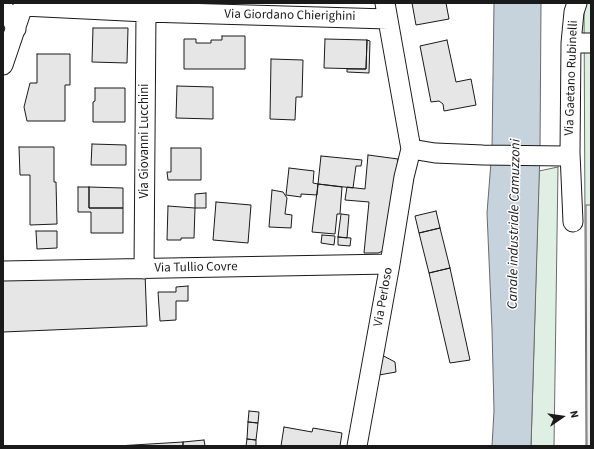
<!DOCTYPE html>
<style>
body{margin:0}
#map{position:relative;width:594px;height:449px;overflow:hidden;background:#fff;font-family:"Source Sans 3",sans-serif}
canvas{display:block}
.frame{position:absolute;inset:0;border:4px solid #1a1a1a;pointer-events:none}
.north{position:absolute;left:542px;top:397px;width:40px;height:40px;-webkit-text-stroke:3px #fff;paint-order:stroke;rotate:77deg;font-size:11px;font-weight:700;line-height:16px;text-align:center;color:#1a1a1a}
.north::after{content:'';display:block;margin:auto;width:14px;height:18px;background:#1a1a1a;clip-path:polygon(50% 0,100% 100%,50% 72%,0 100%)}
</style>
<div id="map">
<canvas width="594" height="449"></canvas>
<div class="frame"></div>
<div class="north">N</div>
</div>
<script>
const ctx = document.querySelector('canvas').getContext('2d');
ctx.lineJoin = 'round';
function paint(path, color) { ctx.fillStyle = color; ctx.fill(path, 'evenodd'); }
const poly = rows => new Path2D(rows.map(r => 'M' + r).join(''));
function strokePath(path, color, width, dash) { ctx.strokeStyle = color; ctx.lineWidth = width; ctx.lineCap = dash ? 'butt' : 'round'; ctx.setLineDash(dash || []); ctx.stroke(path); }
function label(font, color, halo, rows, align = 'center') {
  ctx.font = font + ' "Source Sans 3",sans-serif'; ctx.lineWidth = 3; ctx.setLineDash([]); ctx.textBaseline = 'middle'; ctx.strokeStyle = halo; ctx.fillStyle = color; for (const [text, x, y, turn = 0] of rows) {
    ctx.save(); ctx.translate(x, y); ctx.rotate((+turn || 0) * Math.PI / 180); ctx.textAlign = isNaN(turn) ? turn : align; if (halo) ctx.strokeText(text, 0, 0); ctx.fillText(text, 0, 0); ctx.restore();
  }
}
const green = poly([
 [584,3,591,3,591,446,586,446,584,3],
 [558,167,554,446,531,446,539,171,558,167]
]);
paint(green, '#e0efe3');
strokePath(green, '#6a6a6a', 1);
const parking = poly([
 [586,205,591,205,591,446,587,446,586,205]
]);
paint(parking, '#ededed');
strokePath(parking, '#6a6a6a', 1);
const water = poly([
 [494,3,541,3,540,151,531,446,492,446,494,411,492,329,487,213,492,149,494,3]
]);
paint(water, '#c6d2dc');
strokePath(water, '#6a6a6a', 1);
const building = poly([
 [412,3,446,3,449,19,416,25,412,3],
 [93,28,128,28,127,63,92,62,93,28],
 [222,36,245,36,245,69,184,69,184,39,196,39,196,43,211,43,211,40,222,40,222,36],
 [325,39,367,40,366,69,324,68,325,39],
 [367,40,370,41,369,73,347,72,347,69,366,69,367,40],
 [447,40,456,82,471,79,476,105,444,111,443,104,439,101,431,102,420,46,447,40],
 [37,54,70,54,70,85,65,85,65,121,27,121,24,107,30,83,37,83,37,54],
 [271,59,303,60,302,97,296,97,295,120,270,119,271,59],
 [177,86,213,87,213,119,176,118,177,86],
 [95,88,125,88,125,122,93,122,93,102,95,101,95,88],
 [92,144,126,145,126,165,91,165,92,144],
 [19,147,54,147,54,182,56,182,57,224,30,225,30,175,20,175,19,147],
 [171,148,201,148,201,180,168,180,167,172,171,172,171,148],
 [368,155,398,159,393,204,383,251,378,253,364,253,369,202,345,200,347,187,365,189,368,155],
 [321,156,362,160,361,166,356,166,353,188,318,184,321,156],
 [289,168,314,171,313,183,318,184,317,195,301,194,301,197,286,195,289,168],
 [318,184,342,187,340,214,337,214,335,234,312,232,318,184],
 [78,187,89,187,89,208,123,208,123,233,91,233,91,212,78,212,78,187],
 [89,187,123,188,123,208,89,208,89,187],
 [272,190,283,192,287,198,285,214,292,215,291,228,269,227,272,190],
 [206,193,206,208,195,208,195,194,206,193],
 [216,202,251,205,248,243,213,240,216,202],
 [168,206,195,208,194,238,181,238,181,240,167,240,168,206],
 [436,211,440,228,419,233,415,216,436,211],
 [341,214,349,215,347,238,338,237,341,214],
 [440,228,450,268,429,273,419,233,440,228],
 [36,231,57,231,57,248,37,249,36,231],
 [322,235,335,236,334,245,321,243,322,235],
 [338,237,351,238,350,246,338,245,338,237],
 [450,268,470,360,450,363,429,273,450,268],
 [145,273,147,326,3,332,3,279,145,273],
 [188,286,188,301,176,301,176,320,160,321,158,292,176,292,176,287,188,286],
 [380,354,395,362,396,372,379,375,380,354],
 [249,411,259,412,258,423,248,422,249,411],
 [248,422,258,423,256,440,247,439,248,422],
 [284,427,312,432,313,428,342,433,340,446,281,446,284,427],
 [247,439,256,440,256,446,246,446,247,439],
 [204,440,205,446,183,446,183,442,204,440],
 [183,442,183,446,117,446,183,442]
]);
paint(building, '#e6e6e6');
strokePath(building, '#1a1a1a', 1);
const minor = poly([
 [385,3,411,149,435,153,483,155,564,156,570,153],
 [23,6,146,12,388,19],
 [3,9,10,15,16,29],
 [571,43,591,43],
 [3,65,24,3],
 [573,222,570,153,571,43,574,12,577,3],
 [144,269,146,12],
 [3,271,390,264],
 [357,446,390,264,404,177,411,149]
]);
strokePath(minor, '#1a1a1a', 21);
strokePath(minor, '#fff', 19);
label('13px', '#1a1a1a', '#fff', [
 ["Via Giordano Chierighini",290,16,1],
 ["Via Gaetano Rubinelli",572,78,-88],
 ["Via Giovanni Lucchini",145,141,-90],
 ["Via Tullio Covre",196,268,-1],
 ["Via Perloso",384,297,-80]
]);
label('italic 14px', '#1a1a1a', '#fff', [
 ["Canale industriale Camuzzoni",515,224,-89]
]);
</script>
